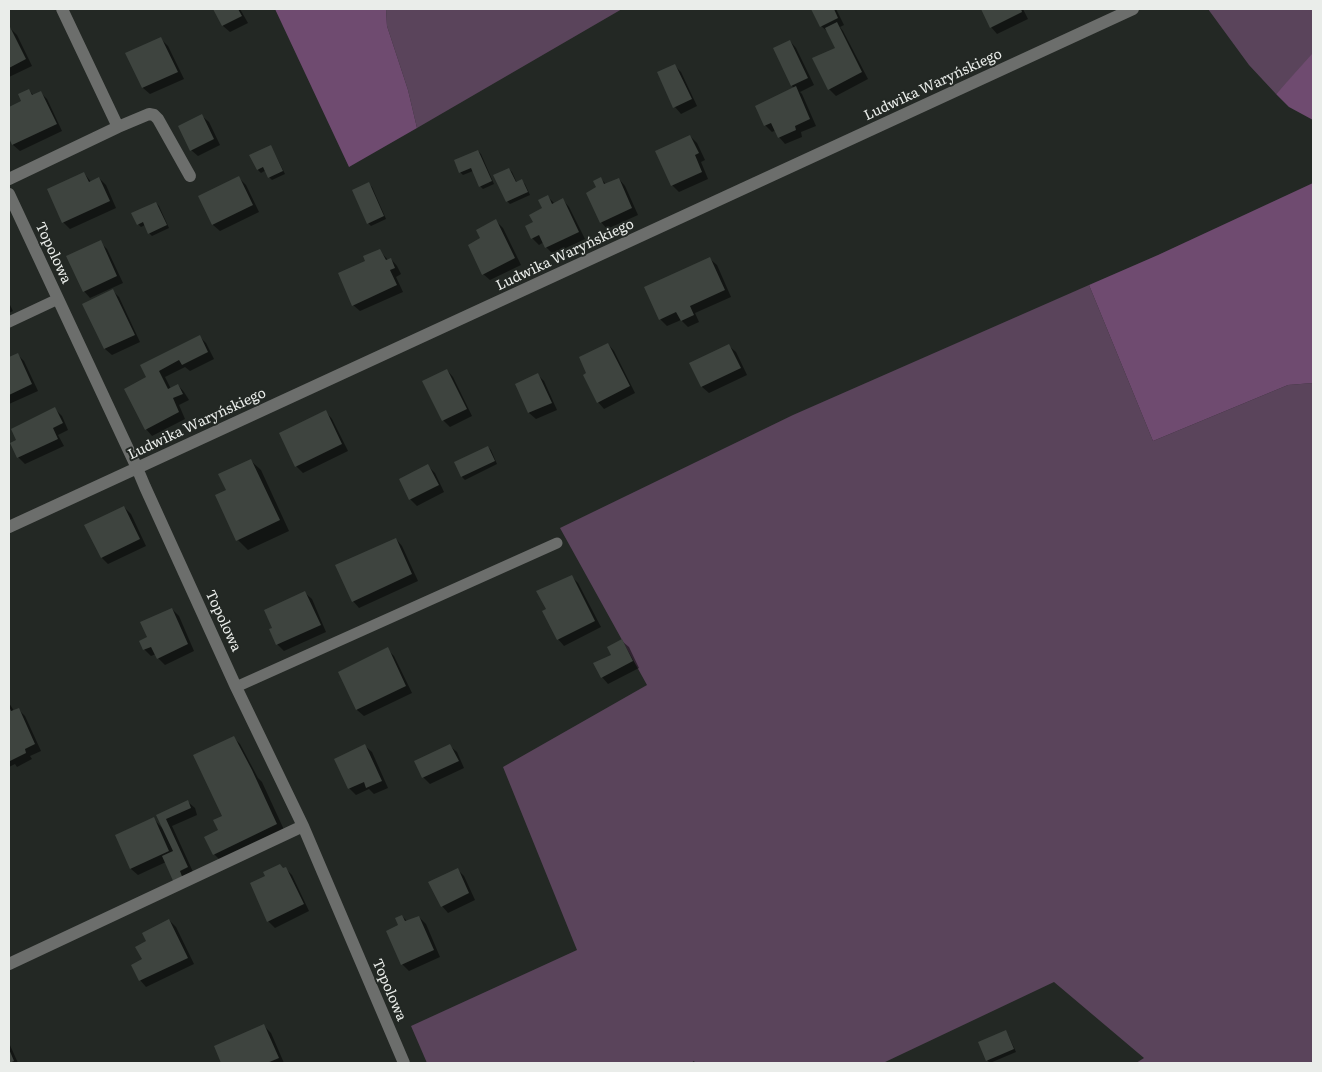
<!DOCTYPE html>
<meta charset="utf-8">
<style>
body{margin:0}
#map{position:relative;width:1322px;height:1072px;overflow:hidden;background:#232824;font-family:Literata,serif}
canvas{display:block}
.frame{position:absolute;inset:0;border:10px solid #eaedea;pointer-events:none}
</style>
<div id="map">
<canvas width="1322" height="1072"></canvas>
<div class="frame"></div>
</div>
<script>
const ctx = document.querySelector('canvas').getContext('2d');
ctx.lineJoin = 'round';
function paint(path, color) { ctx.fillStyle = color; ctx.fill(path, 'evenodd'); }
const poly = rows => new Path2D(rows.map(r => 'M' + r).join(''));
function strokePath(path, color, width, dash) { ctx.strokeStyle = color; ctx.lineWidth = width; ctx.lineCap = dash ? 'butt' : 'round'; ctx.setLineDash(dash || []); ctx.stroke(path); }
function label(font, color, halo, rows, align = 'center') {
  ctx.font = font + ' Literata,serif'; ctx.lineWidth = 4; ctx.setLineDash([]); ctx.textBaseline = 'middle'; ctx.strokeStyle = halo; ctx.fillStyle = color; for (const [text, x, y, turn = 0] of rows) {
    ctx.save(); ctx.translate(x, y); ctx.rotate((+turn || 0) * Math.PI / 180); ctx.textAlign = isNaN(turn) ? turn : align; if (halo) ctx.strokeText(text, 0, 0); ctx.fillText(text, 0, 0); ctx.restore();
  }
}
paint(poly([
 [386,9,622,9,417,128,408,90,387,26],
 [1208,9,1313,9,1313,55,1276,94,1249,65],
 [1089,285,1153,441,1288,385,1313,383,1313,1063,1136,1063,1144,1058,1054,982,883,1063,695,1063,694,1061,691,1063,427,1063,411,1026,577,950,503,767,647,685,560,528,793,415]
]), '#5a445b');
paint(poly([
 [275,9,386,9,387,26,408,90,417,128,349,167],
 [1312,54,1313,55,1313,120,1289,107,1276,94],
 [1313,183,1313,383,1288,385,1153,441,1089,285,1158,255]
]), '#6f4b70');
paint(poly([
 [215,9,240,9,248,23,230,32,223,26],
 [813,9,836,9,844,25,840,27,843,31,868,79,836,96,829,89,837,48,828,32,821,26],
 [982,9,1023,9,1028,19,997,34,991,27],
 [10,28,17,35,32,66,9,77,9,29],
 [161,39,168,46,184,79,150,94,143,88,127,54],
 [790,41,796,48,814,85,800,92,802,94,816,126,801,132,802,137,785,144,779,137,776,130,772,132,765,125,794,88,792,86],
 [674,65,681,72,697,106,681,114,675,107],
 [29,90,34,96,41,93,47,99,62,131,20,151,13,145,9,135,9,108,23,101],
 [202,116,209,122,220,145,198,156,191,150],
 [690,136,697,143,705,160,701,162,708,179,679,192,672,185],
 [270,147,273,150,285,174,272,180,269,177,266,170,261,173,258,170],
 [478,151,481,154,494,184,483,189,480,186,473,171,463,175,460,172],
 [509,169,512,172,517,183,522,181,525,184,530,195,510,204,507,201],
 [84,173,91,182,99,178,106,185,116,208,70,229,63,222],
 [239,178,246,185,259,212,220,231,213,225,200,197],
 [601,179,606,184,619,179,625,186,638,215,607,229,601,222,597,188],
 [369,184,372,187,386,219,371,226,368,223],
 [548,197,555,204,563,200,569,207,585,239,553,254,546,247,544,242,539,245,532,238,535,223,544,209],
 [156,203,159,206,169,228,152,236,149,233,145,225,141,227,138,224],
 [496,221,503,228,521,265,490,280,483,274,482,239],
 [100,242,107,249,123,283,90,298,84,291],
 [380,251,388,260,391,259,397,266,401,274,396,277,403,292,360,311,353,305,367,262],
 [710,259,717,265,731,297,695,313,699,322,688,327,681,320,667,326,660,319],
 [113,291,119,297,140,342,112,355,105,349,84,304],
 [9,303,13,311,9,313],
 [199,336,206,343,214,359,190,371,185,367,165,377,171,389,178,385,184,392,189,400,179,405,185,419,152,436,146,429,147,378],
 [608,344,614,351,635,393,604,409,598,402],
 [729,346,736,352,747,375,709,393,702,387,691,364],
 [18,355,24,361,38,391,9,404,9,359],
 [447,370,453,377,472,416,450,427,443,420],
 [538,375,544,381,557,410,536,419,529,413,517,384],
 [55,409,62,416,68,430,58,435,64,446,25,464,18,457],
 [326,412,332,419,348,451,303,473,296,466],
 [488,447,491,450,497,464,465,480,462,477,455,462],
 [250,460,261,470,289,531,248,550,238,540,227,490],
 [428,466,435,473,444,492,417,506,410,499],
 [124,507,131,514,146,546,108,564,102,558],
 [396,539,402,546,418,581,359,608,353,601],
 [571,576,578,583,601,627,564,646,558,639],
 [305,593,312,599,326,632,284,651,277,644],
 [172,609,179,616,194,651,165,665,158,658,156,654,151,656,144,649,149,638],
 [622,641,629,647,639,668,608,684,602,677,612,655],
 [387,649,394,656,412,693,364,716,357,710,339,672],
 [9,703,14,711,18,709,25,716,41,751,30,756,32,759,17,767,15,764,9,767],
 [233,737,240,744,258,778,262,782,286,834,224,864,214,854,223,816],
 [365,746,372,752,388,788,374,794,369,789,356,795,349,788],
 [450,746,457,752,464,768,430,784,423,777],
 [188,802,195,808,197,815,172,826,194,874,189,885,166,862,138,875,131,869,116,835,153,818,163,829,158,815],
 [285,868,292,875,309,911,275,928,268,921,284,869],
 [457,869,464,876,475,900,448,913,442,906],
 [402,916,408,922,419,917,426,924,440,957,409,971,402,964,400,925],
 [169,920,176,927,194,964,146,987,140,980,148,942],
 [264,1026,271,1033,284,1063,223,1063,215,1047],
 [1005,1032,1008,1035,1016,1052,990,1063,987,1060],
 [9,1043,18,1063,9,1063]
]), '#0007');
paint(poly([
 [213,9,238,9,242,16,222,26],
 [811,9,834,9,838,18,820,27],
 [981,9,1021,9,1022,12,990,28],
 [837,22,862,72,828,90,812,58,835,48,825,28],
 [9,27,10,27,26,59,9,68],
 [161,37,178,72,142,88,125,53],
 [790,40,808,78,791,86,773,48],
 [675,64,692,99,673,108,657,72],
 [796,86,810,119,795,126,796,130,778,138,771,123,764,126,755,106],
 [29,89,32,95,41,91,57,124,12,145,9,138,9,107,21,101,18,94],
 [202,114,214,139,190,151,178,126],
 [690,135,699,153,695,155,702,172,671,186,655,151],
 [271,145,283,171,268,178,263,167,257,170,249,155],
 [478,150,492,181,479,187,471,168,459,173,454,160],
 [509,168,516,182,522,179,528,192,506,202,493,175],
 [84,172,89,182,99,177,110,201,62,223,47,189],
 [239,176,253,205,212,225,198,196],
 [601,177,604,184,619,178,632,208,600,223,586,193,596,187,593,181],
 [369,182,384,216,367,224,352,190],
 [548,195,552,204,563,198,579,232,545,248,539,235,531,239,525,226,533,222,529,215,542,208,538,200],
 [156,202,167,225,148,234,143,222,137,225,131,213],
 [496,219,515,258,482,275,468,245,480,238,476,230],
 [101,240,117,276,83,292,66,256],
 [380,249,386,260,391,258,395,268,390,270,397,285,352,306,338,273,365,261,363,256],
 [710,257,725,290,690,306,694,315,681,321,676,312,659,320,644,287],
 [113,289,135,335,104,349,82,304],
 [200,335,208,352,182,365,179,360,159,371,168,389,178,384,183,394,173,398,179,412,145,430,124,389,146,377,140,365],
 [608,343,630,386,597,403,583,375,586,373,579,357],
 [729,344,741,368,701,387,689,363],
 [18,353,32,384,9,395,9,357],
 [447,369,467,409,442,421,422,381],
 [538,373,552,403,528,413,515,384],
 [55,407,63,423,53,428,58,439,17,458,10,443,16,440,11,429],
 [326,410,342,444,295,467,279,433],
 [488,446,495,461,461,477,454,462],
 [251,459,280,520,236,541,215,495,226,490,218,474],
 [428,464,439,485,409,500,399,479],
 [124,506,140,539,101,558,84,525],
 [396,538,412,574,352,602,335,565],
 [572,575,595,621,557,640,542,611,546,609,536,591],
 [305,591,321,625,276,645,269,629,272,628,264,610],
 [172,608,188,644,157,659,151,647,143,650,139,641,147,637,140,622],
 [622,639,633,661,601,678,593,663,611,655,607,647],
 [388,647,406,686,356,710,338,672],
 [9,706,11,711,19,708,35,744,25,749,26,753,10,761,9,758],
 [234,736,252,770,277,824,213,855,204,837,218,830,213,820,222,816,193,755],
 [365,744,382,781,366,788,364,782,348,789,334,759],
 [450,744,459,761,422,778,414,761],
 [188,800,191,808,166,819,188,867,180,871,183,879,174,883,162,856,173,851,156,815],
 [154,817,169,851,130,869,115,835],
 [280,864,283,868,286,867,304,904,267,922,250,883,265,876,263,872],
 [458,868,469,893,441,907,428,882],
 [402,915,405,921,419,916,434,950,401,965,386,931,398,925,395,918],
 [169,919,188,958,139,981,131,965,142,959,135,947,146,941,142,933],
 [264,1024,279,1058,267,1063,221,1063,214,1046],
 [1006,1030,1014,1049,986,1061,978,1042],
 [9,1049,14,1061,9,1063]
]), '#3e443f');
strokePath(poly([
 [9,322,58,299],
 [236,687,557,543]
]), '#6c6e6c', 11);
strokePath(poly([
 [62,9,118,127],
 [9,179,118,127,149,114,154,115,158,119,190,176],
 [9,194,137,468,145,487,236,687,303,826,404,1063],
 [9,527,1133,9],
 [9,964,303,826]
]), '#6c6e6c', 12);
label('14px', '#eaedea', '#232824', [
 ["Ludwika Waryńskiego",933,85,-25],
 ["Topolowa",53,253,65],
 ["Ludwika Waryńskiego",565,255,-25],
 ["Ludwika Waryńskiego",197,424,-25],
 ["Topolowa",223,621,65],
 ["Topolowa",389,990,67]
]);
</script>
